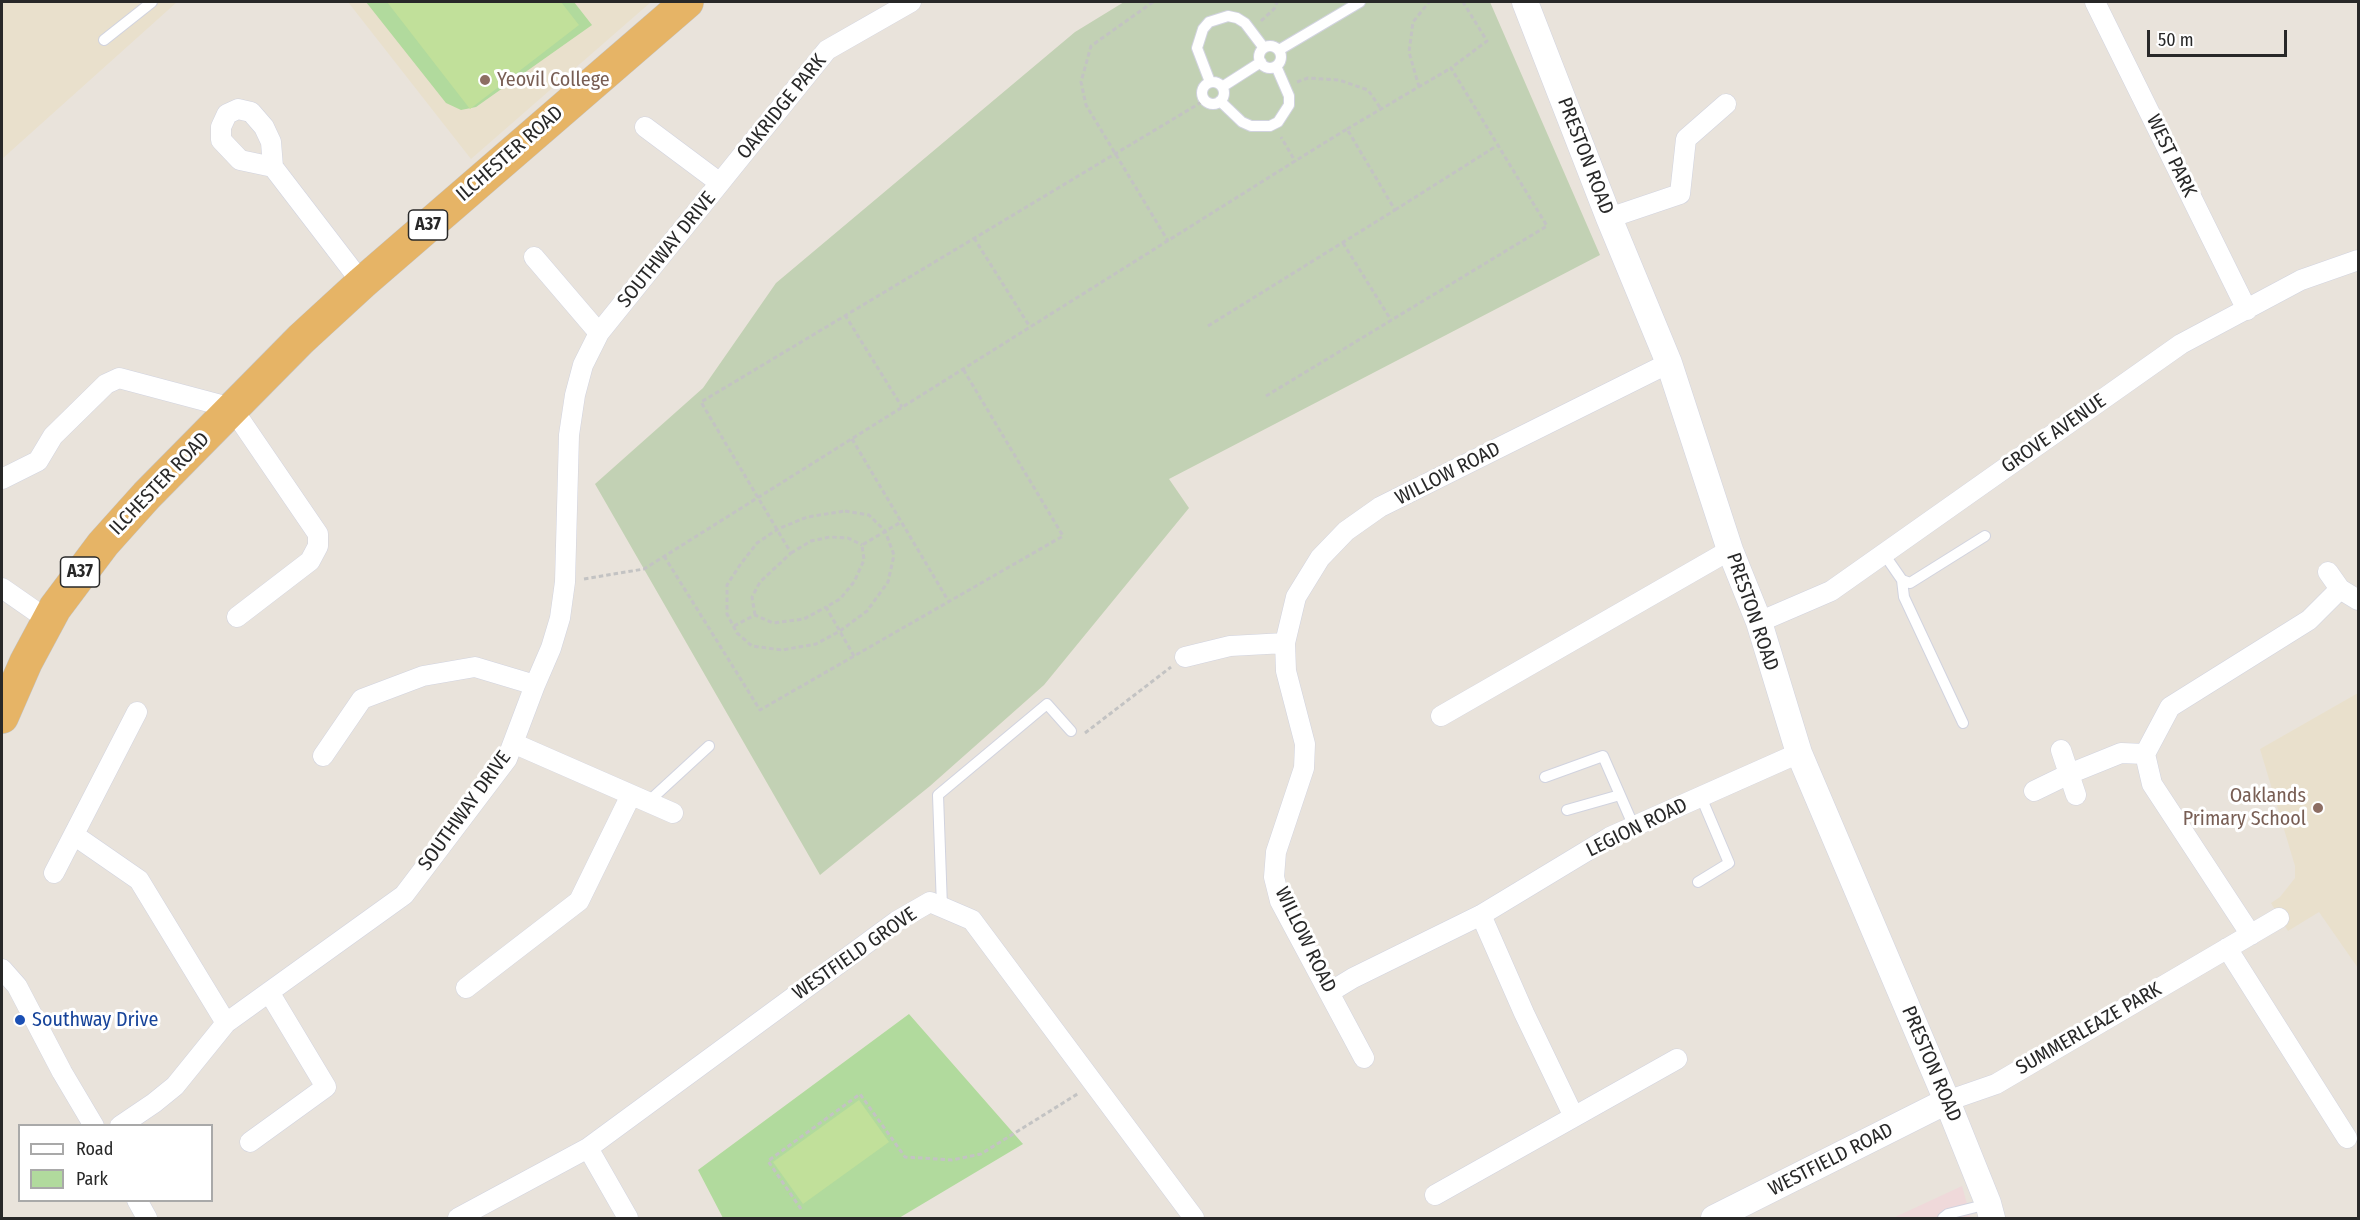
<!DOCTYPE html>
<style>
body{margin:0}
#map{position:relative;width:2360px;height:1220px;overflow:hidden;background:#e9e3db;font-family:"Fira Sans Condensed",sans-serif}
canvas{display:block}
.frame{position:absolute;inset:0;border:3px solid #282828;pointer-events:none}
.legend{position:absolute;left:18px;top:1124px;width:195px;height:78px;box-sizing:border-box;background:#fff;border:2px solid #a9a9a9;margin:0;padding:8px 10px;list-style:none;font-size:18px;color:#282828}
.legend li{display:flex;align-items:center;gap:12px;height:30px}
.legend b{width:30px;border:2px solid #a9a9a9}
.scale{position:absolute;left:2147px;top:30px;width:140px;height:27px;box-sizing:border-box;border:3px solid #282828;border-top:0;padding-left:8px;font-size:18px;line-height:21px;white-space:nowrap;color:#282828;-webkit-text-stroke:4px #fff;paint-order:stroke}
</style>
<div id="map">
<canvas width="2360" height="1220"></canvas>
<div class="frame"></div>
<ul class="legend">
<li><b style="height:8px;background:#fff"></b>Road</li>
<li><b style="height:16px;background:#b1da9d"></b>Park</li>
</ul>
<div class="scale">50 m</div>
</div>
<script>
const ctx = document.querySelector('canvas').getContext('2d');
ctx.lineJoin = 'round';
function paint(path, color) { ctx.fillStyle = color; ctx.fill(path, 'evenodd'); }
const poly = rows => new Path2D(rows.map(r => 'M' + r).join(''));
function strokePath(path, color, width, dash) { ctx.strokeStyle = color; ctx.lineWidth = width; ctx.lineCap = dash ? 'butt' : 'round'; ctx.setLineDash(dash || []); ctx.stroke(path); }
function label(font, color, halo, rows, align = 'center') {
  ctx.font = font + ' "Fira Sans Condensed",sans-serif'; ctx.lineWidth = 6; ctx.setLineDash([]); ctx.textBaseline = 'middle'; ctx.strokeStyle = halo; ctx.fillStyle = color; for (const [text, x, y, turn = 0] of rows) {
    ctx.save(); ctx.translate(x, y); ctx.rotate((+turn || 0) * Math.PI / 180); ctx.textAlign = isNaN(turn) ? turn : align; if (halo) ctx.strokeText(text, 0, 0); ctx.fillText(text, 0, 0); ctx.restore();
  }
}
paint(poly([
 [2,2,177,2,2,159],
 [348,2,651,2,471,159],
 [2358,693,2358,968,2319,912,2288,931,2271,903,2280,897,2295,878,2295,866,2260,749]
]), '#e9e0cc');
paint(poly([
 [1962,1186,1971,1218,1893,1218]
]), '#efd9da');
paint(poly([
 [366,2,574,2,592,25,476,107,461,110,446,103],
 [909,1014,1023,1144,899,1218,723,1218,698,1170]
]), '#b1da9d');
paint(poly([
 [1124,2,1490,2,1600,255,1169,479,1189,508,1044,685,930,786,820,875,595,484,703,388,776,283,1075,32]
]), '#c2d1b4');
paint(poly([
 [387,2,561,2,579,25,470,109],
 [859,1100,889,1142,803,1204,773,1162]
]), '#c1e09a');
const service = poly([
 [104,40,152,2],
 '1259 57a11 11 0 1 1 22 0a11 11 0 1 1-22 0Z',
 [1279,50,1360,2],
 [1210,82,1197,48,1203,29,1209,22,1228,16,1237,18,1245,23,1264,48],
 '1202 93a11 11 0 1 1 22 0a11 11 0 1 1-22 0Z',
 [1222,87,1261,62],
 [1220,101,1242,122,1251,126,1270,126,1278,122,1289,105,1289,96,1276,66],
 [1884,554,1902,580,1910,583,1985,536],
 [1902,580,1904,597,1963,723],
 [1545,777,1603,756,1634,827],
 [648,802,709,746],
 [1567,810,1620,795],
 [1698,882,1729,863,1701,797],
 [942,907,938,795,1047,704,1071,731],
 [1943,1218,1948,1214,1988,1204]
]);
const minor = poly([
 [2095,2,2247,310],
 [645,127,720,183],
 [273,167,240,160,221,140,221,127,227,114,238,109,251,112,264,127,271,142,273,167,362,283],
 [1609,218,1680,194,1686,139,1726,104],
 [534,257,599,333],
 [2,479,38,461,53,436,106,384,119,378,232,408,318,534,318,546,310,561,237,617],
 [2,588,48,620],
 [2340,589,2358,600],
 [1759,622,1831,591,2181,344,2301,280,2358,260],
 [1185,657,1230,646,1285,643],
 [1441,716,1730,550],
 [513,743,673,813],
 [2061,750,2076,795],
 [323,756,362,699,423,676,475,667,535,685],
 [2034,791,2069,774,2121,753,2145,754],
 [74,835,139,880,226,1023],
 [54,873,137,712],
 [1481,915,1524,1013,1574,1117],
 [2251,935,2152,784,2145,754,2170,707,2309,620,2340,589,2328,572],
 [2227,948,2347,1138],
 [2,969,17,986,62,1072,94,1126],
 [466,988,579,901,631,795],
 [1330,992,1353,978,1481,915,1610,837,1799,753],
 [1364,1058,1280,901,1274,877,1276,852,1304,768,1305,744,1286,671,1285,643,1296,597,1320,558,1346,531,1380,507,1669,363],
 [1947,1101,1996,1084,2279,918],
 [120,1126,154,1103,175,1086,226,1023,404,895,507,759,535,685,551,648,560,618,565,582,569,435,575,395,583,365,599,333,827,50,911,2],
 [250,1142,326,1087,269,992],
 [588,1148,628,1218],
 [1435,1195,1677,1059],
 [137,1200,147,1218],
 [458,1218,588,1148,897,921,930,902,972,920,1194,1218]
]);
const tertiary = poly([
 [1525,2,1609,218,1669,363,1730,550,1759,622,1799,753,1947,1101,1988,1203,1992,1218],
 [1714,1218,1947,1101]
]);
const trunk = poly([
 [2,717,26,662,55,608,103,544,147,495,301,339,362,283,687,2]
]);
strokePath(service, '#d1d3df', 12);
strokePath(minor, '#d1d3df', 21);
strokePath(tertiary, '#d1d3df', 27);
strokePath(trunk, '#c3c3c3', 34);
strokePath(poly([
 [1153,2,1091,46,1081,82,1086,105,1168,241],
 [1261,21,1274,9,1277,2],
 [1297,82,1308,78,1339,80,1368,90,1381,109],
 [1419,87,1409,52,1413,22,1429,2],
 [1347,129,1451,68],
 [1395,210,1498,145],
 [974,238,1030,327],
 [1343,243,1391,320],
 [845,315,902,407],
 [1208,326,1395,210,1347,129,1295,161],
 [1266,396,1547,226,1451,68,1487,41,1463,2],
 [852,439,949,602],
 [845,511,869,515,885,531,894,555,888,582,867,611,840,631,816,644,782,650,752,646,737,633,727,614,727,585,740,565,757,543,778,529,807,517,845,511],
 [791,553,811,541,830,537,848,538,862,545],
 [664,556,760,710,1063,536,963,369],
 [584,579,644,569,1295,161,1281,137],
 [755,615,752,597,760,582,791,553,701,402,1205,100],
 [734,626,755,615,773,623,804,619,826,607],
 [854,656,826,607,840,599,854,582,864,560,862,545,901,522],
 [1085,733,1171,667],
 [801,1209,768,1161,860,1094,905,1157,952,1160,981,1154,1079,1093]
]), '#c3c3c3', 3, [4.5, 3]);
strokePath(service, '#fff', 10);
strokePath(minor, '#fff', 20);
strokePath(tertiary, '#fff', 26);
strokePath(trunk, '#e6b466', 33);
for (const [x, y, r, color] of [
 [485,80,6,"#8d6e63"],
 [2318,808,6,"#8d6e63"],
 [20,1020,6,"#1a4fb4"]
]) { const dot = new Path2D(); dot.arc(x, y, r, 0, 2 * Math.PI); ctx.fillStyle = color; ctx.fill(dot); strokePath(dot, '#fff', 2); }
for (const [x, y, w] of [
 [428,225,39],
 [80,572,39]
]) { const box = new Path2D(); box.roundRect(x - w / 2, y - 15, w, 30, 4.5); ctx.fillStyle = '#fff'; ctx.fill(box); strokePath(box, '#282828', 1.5); }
label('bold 18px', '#282828', null, [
 ["A37",428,225],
 ["A37",80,572]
]);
label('20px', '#785e54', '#fff', [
 ["Yeovil College",497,80],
 ["Oaklands",2306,796,"right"],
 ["Primary School",2306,819,"right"]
], 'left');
label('20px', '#282828', '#fff', [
 ["OAKRIDGE PARK",782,107,-51],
 ["ILCHESTER ROAD",510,154,-41],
 ["PRESTON ROAD",1585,156,69],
 ["WEST PARK",2171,156,64],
 ["SOUTHWAY DRIVE",667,250,-51],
 ["GROVE AVENUE",2054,434,-35],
 ["WILLOW ROAD",1448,474,-27],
 ["ILCHESTER ROAD",160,484,-46],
 ["PRESTON ROAD",1752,612,71],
 ["SOUTHWAY DRIVE",465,811,-54],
 ["LEGION ROAD",1637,828,-26],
 ["WILLOW ROAD",1305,940,64],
 ["WESTFIELD GROVE",855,954,-35],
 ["SUMMERLEAZE PARK",2089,1029,-30],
 ["PRESTON ROAD",1931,1064,67],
 ["WESTFIELD ROAD",1831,1160,-27]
]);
label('20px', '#164399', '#fff', [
 ["Southway Drive",32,1020]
], 'left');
</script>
